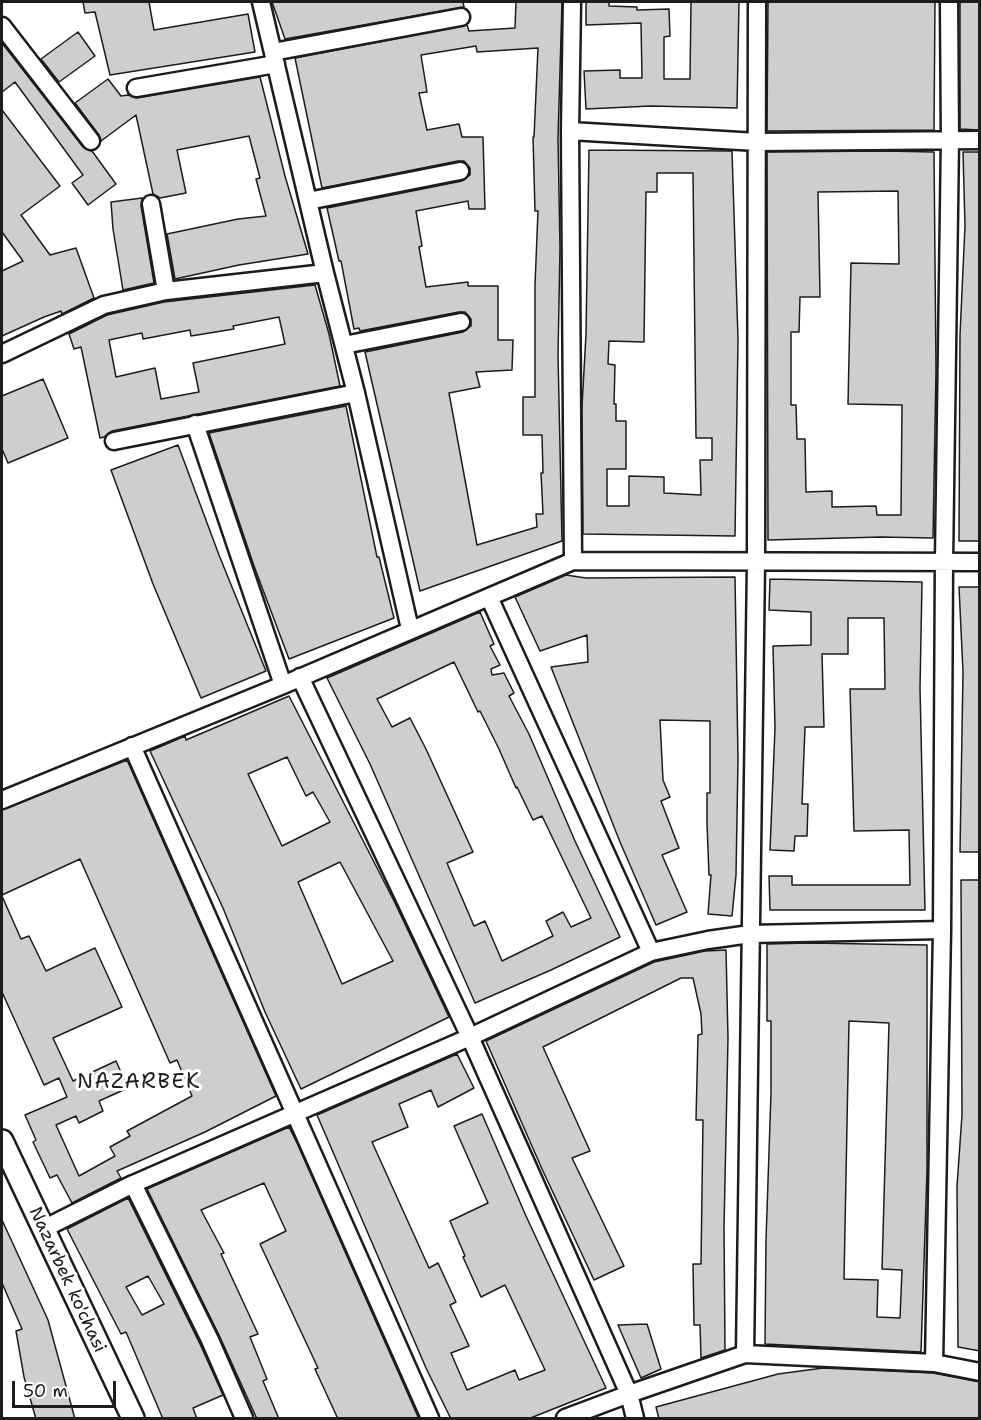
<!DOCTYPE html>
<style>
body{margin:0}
#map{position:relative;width:981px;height:1420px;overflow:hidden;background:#fff;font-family:"Shantell Sans",sans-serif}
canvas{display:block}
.frame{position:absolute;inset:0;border:3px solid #1c1c1c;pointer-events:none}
.scale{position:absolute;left:12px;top:1381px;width:104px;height:27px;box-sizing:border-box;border:3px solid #1c1c1c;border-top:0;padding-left:8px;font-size:18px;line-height:21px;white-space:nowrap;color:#1c1c1c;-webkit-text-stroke:4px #fff;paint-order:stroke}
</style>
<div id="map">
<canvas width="981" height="1420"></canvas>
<div class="frame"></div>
<div class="scale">50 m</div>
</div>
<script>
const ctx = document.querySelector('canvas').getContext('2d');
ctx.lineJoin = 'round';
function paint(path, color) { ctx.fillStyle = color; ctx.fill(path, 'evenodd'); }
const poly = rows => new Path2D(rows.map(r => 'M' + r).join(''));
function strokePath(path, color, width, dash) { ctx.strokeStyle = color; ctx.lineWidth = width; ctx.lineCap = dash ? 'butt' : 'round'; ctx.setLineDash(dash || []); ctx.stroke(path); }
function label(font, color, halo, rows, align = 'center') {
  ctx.font = font + ' "Shantell Sans",sans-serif'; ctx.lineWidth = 6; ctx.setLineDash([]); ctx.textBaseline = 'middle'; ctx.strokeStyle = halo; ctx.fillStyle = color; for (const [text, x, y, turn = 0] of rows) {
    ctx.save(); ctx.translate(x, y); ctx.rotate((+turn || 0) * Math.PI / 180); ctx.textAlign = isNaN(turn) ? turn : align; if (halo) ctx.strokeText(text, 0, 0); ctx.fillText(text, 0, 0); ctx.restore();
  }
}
const building = poly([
 [83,2,149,2,154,30,248,14,255,52,110,75,95,12,85,13,83,2],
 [272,2,463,2,464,7,285,39,272,2],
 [516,2,562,2,558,138,560,248,558,355,562,541,420,591,365,352,463,332,471,326,471,319,465,312,459,312,360,331,359,328,354,329,341,261,339,261,327,208,462,181,470,175,470,168,464,161,458,161,322,188,295,58,467,25,469,31,515,28,516,2],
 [476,46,477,52,538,48,534,137,533,137,535,211,538,211,535,285,535,397,523,397,523,435,542,435,543,473,541,473,543,514,536,514,537,527,477,545,449,393,480,387,476,372,512,370,513,340,498,340,498,286,468,286,468,282,426,287,419,247,422,246,416,211,468,201,469,209,485,209,483,137,462,137,459,124,427,130,419,93,427,92,421,55,476,46],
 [586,2,609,2,609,6,637,7,637,10,669,9,670,36,664,37,664,79,690,79,691,2,739,2,737,108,651,106,586,109,584,71,620,70,620,78,642,78,641,23,586,25,586,2],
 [768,2,935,2,934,130,767,131,768,2],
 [960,2,980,2,980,130,960,129,960,2],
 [78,32,95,56,59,82,41,59,78,32],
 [2,43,83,147,92,151,116,184,88,205,72,183,83,175,15,82,2,92,2,43],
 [260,77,285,176,308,254,239,265,175,279,167,234,238,219,266,216,256,179,260,178,249,136,177,150,186,193,160,198,153,194,136,115,101,141,99,135,75,103,108,79,121,96,128,95,137,98,260,77],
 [2,110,60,186,21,215,50,255,76,248,94,298,62,314,61,311,44,317,2,336,2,271,23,261,2,232,2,110],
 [589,150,732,151,738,339,735,536,583,534,582,407,586,334,589,150],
 [657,173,693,173,696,438,712,438,712,460,700,460,701,495,664,493,664,477,629,476,629,506,607,506,607,469,626,469,626,421,616,421,616,404,614,404,615,365,608,364,609,341,644,342,646,192,657,192,657,173],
 [885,151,934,152,936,370,933,538,881,537,768,540,767,152,885,151],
 [898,191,899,264,851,263,848,404,902,405,901,515,877,515,876,506,832,507,832,491,806,492,805,439,797,439,796,405,791,405,791,332,799,332,800,297,820,297,818,192,898,191],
 [963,152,980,152,980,541,959,541,960,335,965,226,963,152],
 [142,198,141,206,154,283,123,290,113,229,111,202,142,198],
 [315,285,329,334,340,386,112,431,104,437,100,438,81,347,74,349,69,334,107,315,164,302,315,285],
 [279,317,285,344,193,363,199,392,161,399,155,368,116,377,109,340,142,333,143,339,190,330,191,336,234,329,233,326,279,317],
 [43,379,68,438,8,463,2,449,2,396,43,379],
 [346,406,377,557,379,557,394,618,289,659,254,566,209,433,346,406],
 [178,445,219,555,266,671,201,698,153,584,111,470,178,445],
 [566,575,586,578,735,577,738,759,736,875,732,916,708,914,711,875,709,875,707,823,707,793,710,793,710,721,660,720,663,780,670,797,661,801,679,848,662,855,687,912,656,925,620,842,551,667,588,662,587,635,540,651,515,597,566,575],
 [770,579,922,582,920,688,925,910,770,910,769,876,792,876,792,885,910,885,909,830,854,831,850,689,885,689,884,618,848,618,848,654,822,654,824,727,805,727,802,804,808,804,807,836,795,836,794,851,770,850,775,728,773,646,811,645,811,612,769,610,770,579],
 [959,587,980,587,980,852,960,852,963,672,959,587],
 [480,612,494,644,490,646,500,665,491,669,492,675,504,673,514,693,509,696,529,734,575,841,620,937,551,970,475,1003,370,764,327,678,480,612],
 [454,662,478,712,480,711,499,749,516,788,517,787,533,820,542,816,591,918,571,927,563,912,546,921,553,936,502,961,485,921,474,926,447,863,473,852,426,749,410,718,392,727,377,699,454,662],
 [289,696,395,903,449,1017,301,1089,265,1012,223,908,150,751,185,736,186,740,289,696],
 [287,757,306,796,313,792,330,822,282,846,248,774,287,757],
 [340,862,393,961,342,984,298,882,340,862],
 [127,760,276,1096,205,1132,117,1171,121,1178,72,1203,57,1175,50,1178,33,1142,36,1140,25,1115,67,1097,59,1078,44,1085,2,992,2,896,21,939,29,936,46,971,95,948,122,1007,53,1038,73,1081,116,1061,128,1088,99,1101,103,1111,79,1123,76,1116,56,1125,79,1176,115,1156,110,1147,130,1136,127,1131,192,1096,177,1060,170,1063,80,859,2,895,2,810,127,760],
 [961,880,980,880,980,1351,958,1347,957,1186,962,1115,961,880],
 [810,943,927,945,927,1171,921,1352,765,1344,766,1240,771,1093,771,1021,767,1021,767,944,810,943],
 [849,1021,889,1023,882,1269,902,1270,900,1318,877,1317,878,1280,844,1279,849,1021],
 [726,950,728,1038,724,1228,725,1350,701,1358,700,1325,694,1325,693,1264,701,1264,703,1120,696,1120,698,1035,702,1034,701,1014,693,978,681,978,543,1047,590,1151,572,1158,624,1266,594,1280,542,1169,486,1041,654,962,705,951,726,950],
 [457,1054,474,1088,438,1107,431,1090,399,1104,408,1127,372,1142,429,1268,438,1263,456,1302,450,1305,469,1346,451,1353,467,1390,515,1370,519,1380,545,1370,505,1285,481,1297,463,1257,465,1256,450,1221,488,1203,454,1126,482,1114,526,1216,606,1388,528,1419,451,1419,426,1368,317,1115,457,1054],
 [289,1127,297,1143,419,1419,338,1419,315,1369,318,1368,260,1244,286,1231,264,1183,201,1210,224,1253,221,1254,258,1334,250,1337,267,1379,263,1381,279,1419,257,1419,219,1335,147,1189,289,1127],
 [128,1198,200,1344,223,1395,193,1408,197,1419,163,1419,126,1332,121,1334,67,1229,128,1198],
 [148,1276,164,1304,142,1315,126,1287,148,1276],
 [2,1220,48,1320,75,1419,36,1419,24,1377,16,1331,22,1329,2,1283,2,1220],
 [647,1324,661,1369,641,1378,618,1325,647,1324],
 [823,1368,933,1373,980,1382,980,1419,659,1419,656,1407,778,1374,823,1368]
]);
paint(building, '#cecece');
strokePath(building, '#1c1c1c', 1.5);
const minor = poly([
 [261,2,325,273,356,393,410,629],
 [572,2,570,131,573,561],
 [2,26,91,141],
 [273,52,461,17],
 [136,88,276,64],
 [570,131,757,142,980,140],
 [308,201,460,171],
 [151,204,166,291],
 [344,345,461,322],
 [2,354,104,305,166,291,325,273],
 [195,424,283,685],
 [114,441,356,393],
 [489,597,651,952],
 [300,677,470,1037,629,1394,635,1418],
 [132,746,430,1418],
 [2,800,283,685,573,561,980,562],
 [133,1184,210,1340,244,1418],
 [43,1229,133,1184,470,1037,651,952,708,940,750,934,942,930],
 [745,1354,756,563,757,2],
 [934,1363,942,930,944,561,950,140,949,2],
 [565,1418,629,1394,745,1354,934,1363,980,1372]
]);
const major = poly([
 [2,1141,133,1418]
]);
strokePath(minor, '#1c1c1c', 21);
strokePath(major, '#1c1c1c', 26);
strokePath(minor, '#fff', 16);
strokePath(major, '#fff', 21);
label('18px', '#1c1c1c', '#fff', [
 ["Nazarbek ko'chasi",67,1280,65]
]);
ctx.letterSpacing = '1.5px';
label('21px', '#1c1c1c', '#fff', [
 ["NAZARBEK",139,1083]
]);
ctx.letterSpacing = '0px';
</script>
